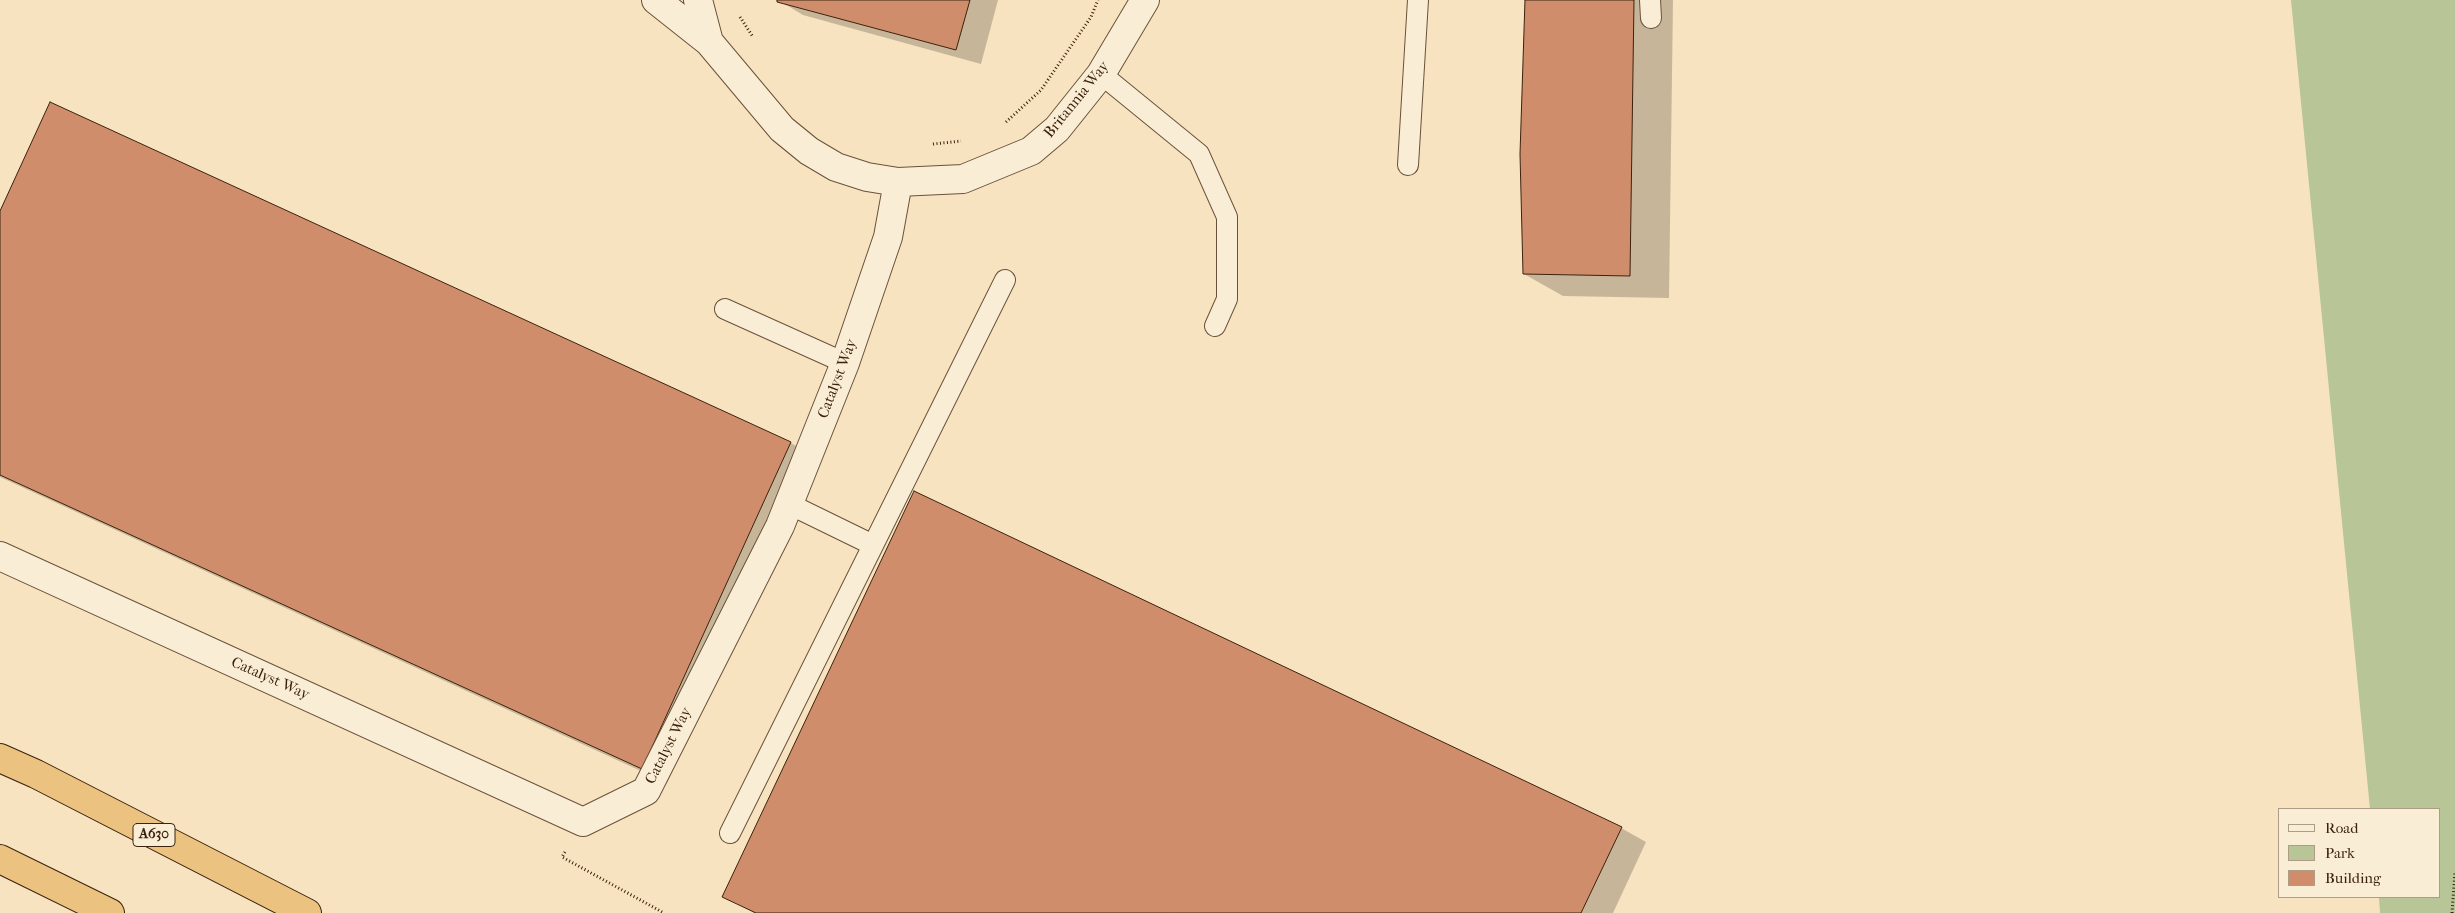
<!DOCTYPE html>
<style>
body{margin:0}
#map{position:relative;width:2455px;height:913px;overflow:hidden;background:#f8e3c0;font-family:"IM FELL French Canon",serif}
canvas{display:block}
.legend{position:absolute;left:2278px;top:808px;width:162px;height:90px;box-sizing:border-box;background:#faedd6;border:1px solid #ae9c86;margin:0;padding:6px 9px;list-style:none;font-size:15px;color:#3b220d}
.legend li{display:flex;align-items:center;gap:10px;height:25px}
.legend b{width:25px;border:1px solid #ae9c86}
</style>
<div id="map">
<canvas width="2455" height="913"></canvas>
<ul class="legend">
<li><b style="height:6px;background:#faedd6"></b>Road</li>
<li><b style="height:14px;background:#b7c597"></b>Park</li>
<li><b style="height:14px;background:#d08d6b"></b>Building</li>
</ul>
</div>
<script>
const ctx = document.querySelector('canvas').getContext('2d');
ctx.lineJoin = 'round';
function paint(path, color) { ctx.fillStyle = color; ctx.fill(path, 'evenodd'); }
const poly = rows => new Path2D(rows.map(r => 'M' + r).join(''));
function strokePath(path, color, width, dash) { ctx.strokeStyle = color; ctx.lineWidth = width; ctx.lineCap = dash ? 'butt' : 'round'; ctx.setLineDash(dash || []); ctx.stroke(path); }
function label(font, color, halo, rows, align = 'center') {
  ctx.font = font + ' "IM FELL French Canon",serif'; ctx.lineWidth = 4; ctx.setLineDash([]); ctx.textBaseline = 'middle'; ctx.strokeStyle = halo; ctx.fillStyle = color; for (const [text, x, y, turn = 0] of rows) {
    ctx.save(); ctx.translate(x, y); ctx.rotate((+turn || 0) * Math.PI / 180); ctx.textAlign = isNaN(turn) ? turn : align; if (halo) ctx.strokeText(text, 0, 0); ctx.fillText(text, 0, 0); ctx.restore();
  }
}
paint(poly([
 [2291,0,2455,0,2455,913,2380,913,2379,897,2439,897,2439,809,2370,809]
]), '#b7c597');
paint(poly([
 [778,0,998,0,981,64,803,15],
 [1526,0,1673,0,1669,298,1563,296,1524,274],
 [51,103,791,443,815,457,667,783,0,477,0,214],
 [1621,828,1646,842,1613,913,754,913,724,896]
]), '#0003');
const building = poly([
 [777,0,970,0,956,50,777,2,777,0],
 [1525,0,1634,0,1630,276,1523,274,1520,154,1525,0],
 [50,102,791,442,642,769,0,475,0,211,50,102],
 [914,491,1622,827,1581,913,756,913,722,897,914,491]
]);
paint(building, '#d08d6b');
strokePath(building, '#3b220d', 1);
const lane = poly([
 [1650,0,1651,18],
 [1101,74,1199,154,1227,217,1227,299,1215,326],
 [1408,165,1418,0],
 [725,309,845,363],
 [789,504,873,545],
 [730,833,1005,280]
]);
const street = poly([
 [656,0,709,42,782,129,809,151,836,167,867,177,898,182,963,179,1031,151,1057,129,1101,74,1145,0],
 [698,0,709,42],
 [0,556,583,822,646,791,780,526,845,363,888,237,898,182]
]);
const highway = poly([
 [0,758,36,774,307,913],
 [0,859,110,913]
]);
strokePath(lane, '#6a523a', 22);
strokePath(street, '#6a523a', 30);
strokePath(highway, '#3b220d', 30);
strokePath(poly([
 [740,17,753,37],
 [1006,122,1041,90,1091,17,1098,0],
 [933,144,961,141],
 [565,852,562,857,664,913],
 [2452,913,2455,872]
]), '#3b220d', 3, [1, 2.5]);
strokePath(lane, '#faedd6', 20);
strokePath(street, '#faedd6', 28);
strokePath(highway, '#ecc280', 28);
for (const [x, y, w] of [
 [154,835,42]
]) { const box = new Path2D(); box.roundRect(x - w / 2, y - 11.5, w, 23, 4); ctx.fillStyle = '#faedd6'; ctx.fill(box); strokePath(box, '#3b220d', 1); }
label('bold 14px', '#3b220d', null, [
 ["A630",154,835]
]);
label('15px', '#3b220d', '#faedd6', [
 ["Britannia Way",1077,100,-51],
 ["Catalyst Way",838,379,-69],
 ["Catalyst Way",270,679,24],
 ["Catalyst Way",669,746,-63]
]);
</script>
